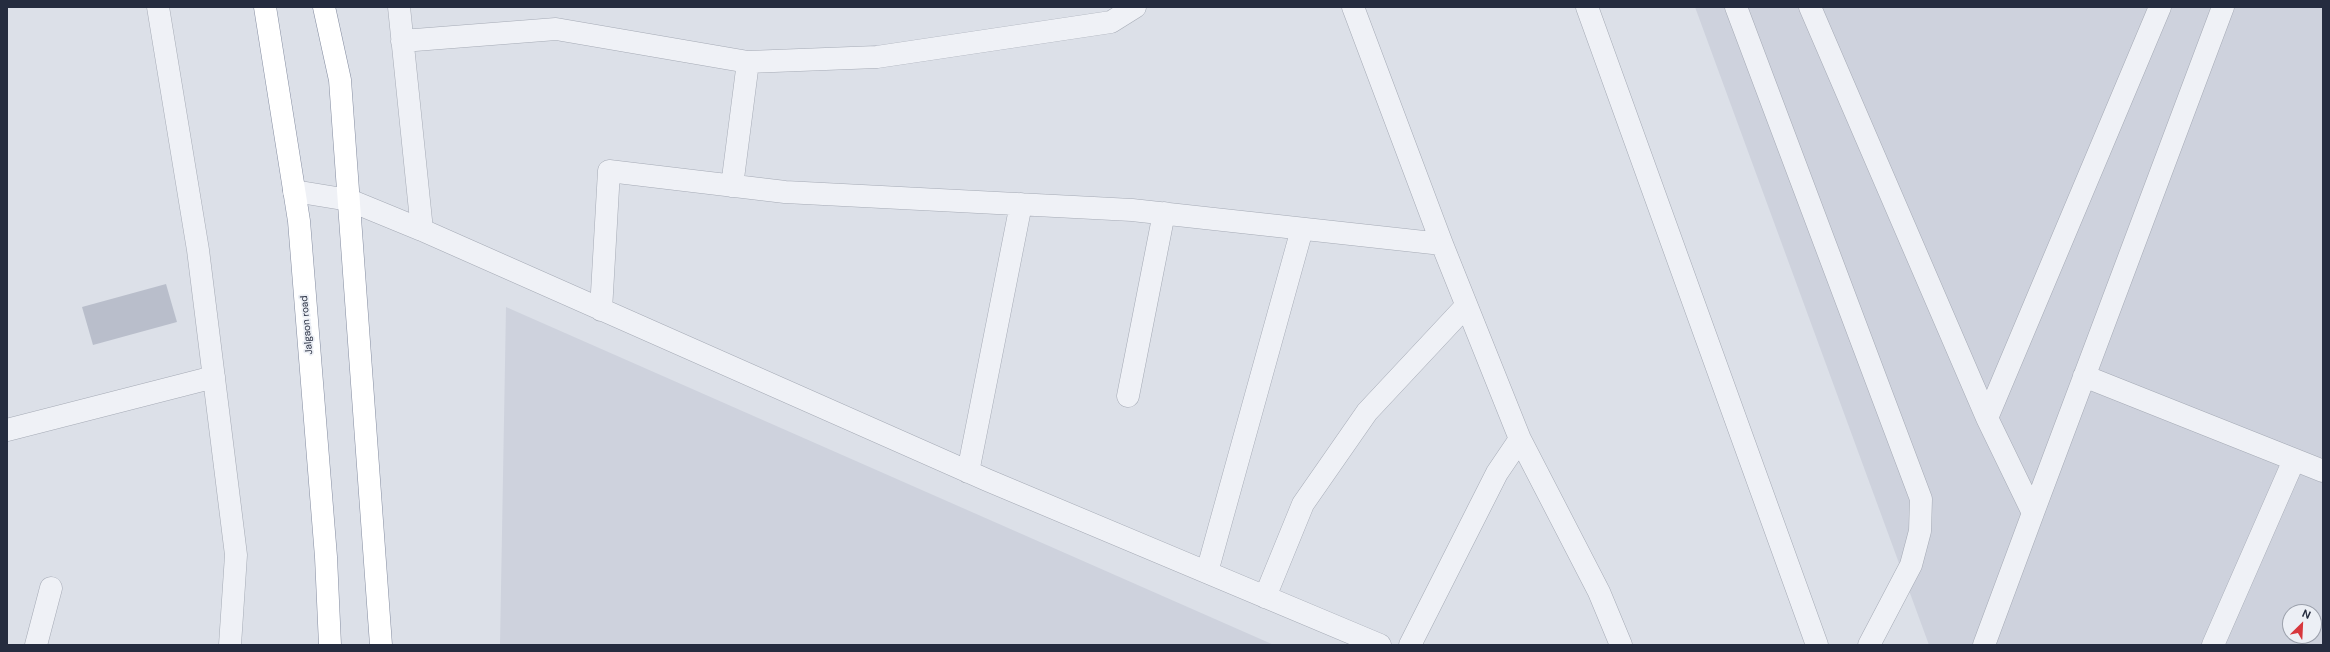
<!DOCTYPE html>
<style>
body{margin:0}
#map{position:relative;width:2330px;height:652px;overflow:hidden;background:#dce0e8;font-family:"DM Sans",sans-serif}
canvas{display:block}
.frame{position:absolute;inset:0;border:8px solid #252c3f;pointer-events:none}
.north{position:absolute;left:2282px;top:604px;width:40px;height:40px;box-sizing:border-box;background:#eceff5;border:1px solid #9ca1ac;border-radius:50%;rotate:24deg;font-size:11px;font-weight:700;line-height:16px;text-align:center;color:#252c3f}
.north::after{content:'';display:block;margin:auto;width:14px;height:18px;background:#d7373d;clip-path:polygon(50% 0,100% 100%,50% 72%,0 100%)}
</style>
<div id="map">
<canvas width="2330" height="652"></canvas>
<div class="frame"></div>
<div class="north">N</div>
</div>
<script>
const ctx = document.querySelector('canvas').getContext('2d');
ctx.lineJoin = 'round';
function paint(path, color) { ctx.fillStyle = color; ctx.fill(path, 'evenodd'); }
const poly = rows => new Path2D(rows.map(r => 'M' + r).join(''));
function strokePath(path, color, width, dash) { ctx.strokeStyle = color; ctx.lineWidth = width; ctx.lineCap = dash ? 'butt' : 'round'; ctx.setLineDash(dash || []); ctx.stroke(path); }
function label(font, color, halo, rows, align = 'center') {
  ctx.font = font + ' "DM Sans",sans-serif'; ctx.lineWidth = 3.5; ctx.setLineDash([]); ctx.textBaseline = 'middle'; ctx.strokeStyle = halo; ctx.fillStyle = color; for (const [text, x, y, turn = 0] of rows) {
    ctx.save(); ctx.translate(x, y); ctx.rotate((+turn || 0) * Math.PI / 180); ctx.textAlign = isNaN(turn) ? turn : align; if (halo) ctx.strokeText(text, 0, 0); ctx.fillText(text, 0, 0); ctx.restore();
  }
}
paint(poly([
 [1695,7,2323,7,2323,645,1929,645],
 [2290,612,2314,612,2314,636,2290,636],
 [506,307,1274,645,500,645]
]), '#ced2dd');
paint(poly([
 [166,284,177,322,93,345,82,307]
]), '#b9becb');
const minor = poly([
 [158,7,198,250,236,555,230,645],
 [399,7,422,230],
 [1353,7,1442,244,1520,439,1599,592,1621,645],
 [1587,7,1817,645],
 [1736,7,1921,499,1920,531,1911,565,1869,645],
 [1810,7,1987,418,2033,513,1984,645],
 [402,41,556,29,748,62],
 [732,186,748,62,877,57,1111,22,1135,7],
 [294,191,349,200,422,230,987,480,1380,645],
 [601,310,609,171,785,192,1132,210,1442,244],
 [2084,376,2323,471],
 [1128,396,1164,213],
 [1987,418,2160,7],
 [7,430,214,377],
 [968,472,1021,204],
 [2033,513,2223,7],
 [1207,572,1302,229],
 [1265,597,1303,504,1367,412,1466,306],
 [36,645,51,588],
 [1410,645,1497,473,1520,439],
 [2213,645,2294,460]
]);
const highway = poly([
 [265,7,299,221,326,557,330,645],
 [324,7,340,80,381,645]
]);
strokePath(minor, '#a5aab5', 23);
strokePath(highway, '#838b9f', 23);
strokePath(minor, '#eff1f6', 22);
strokePath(highway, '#fff', 22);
label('10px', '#252c3f', '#eceff5', [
 ["Jalgaon road",307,325,-95]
]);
</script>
